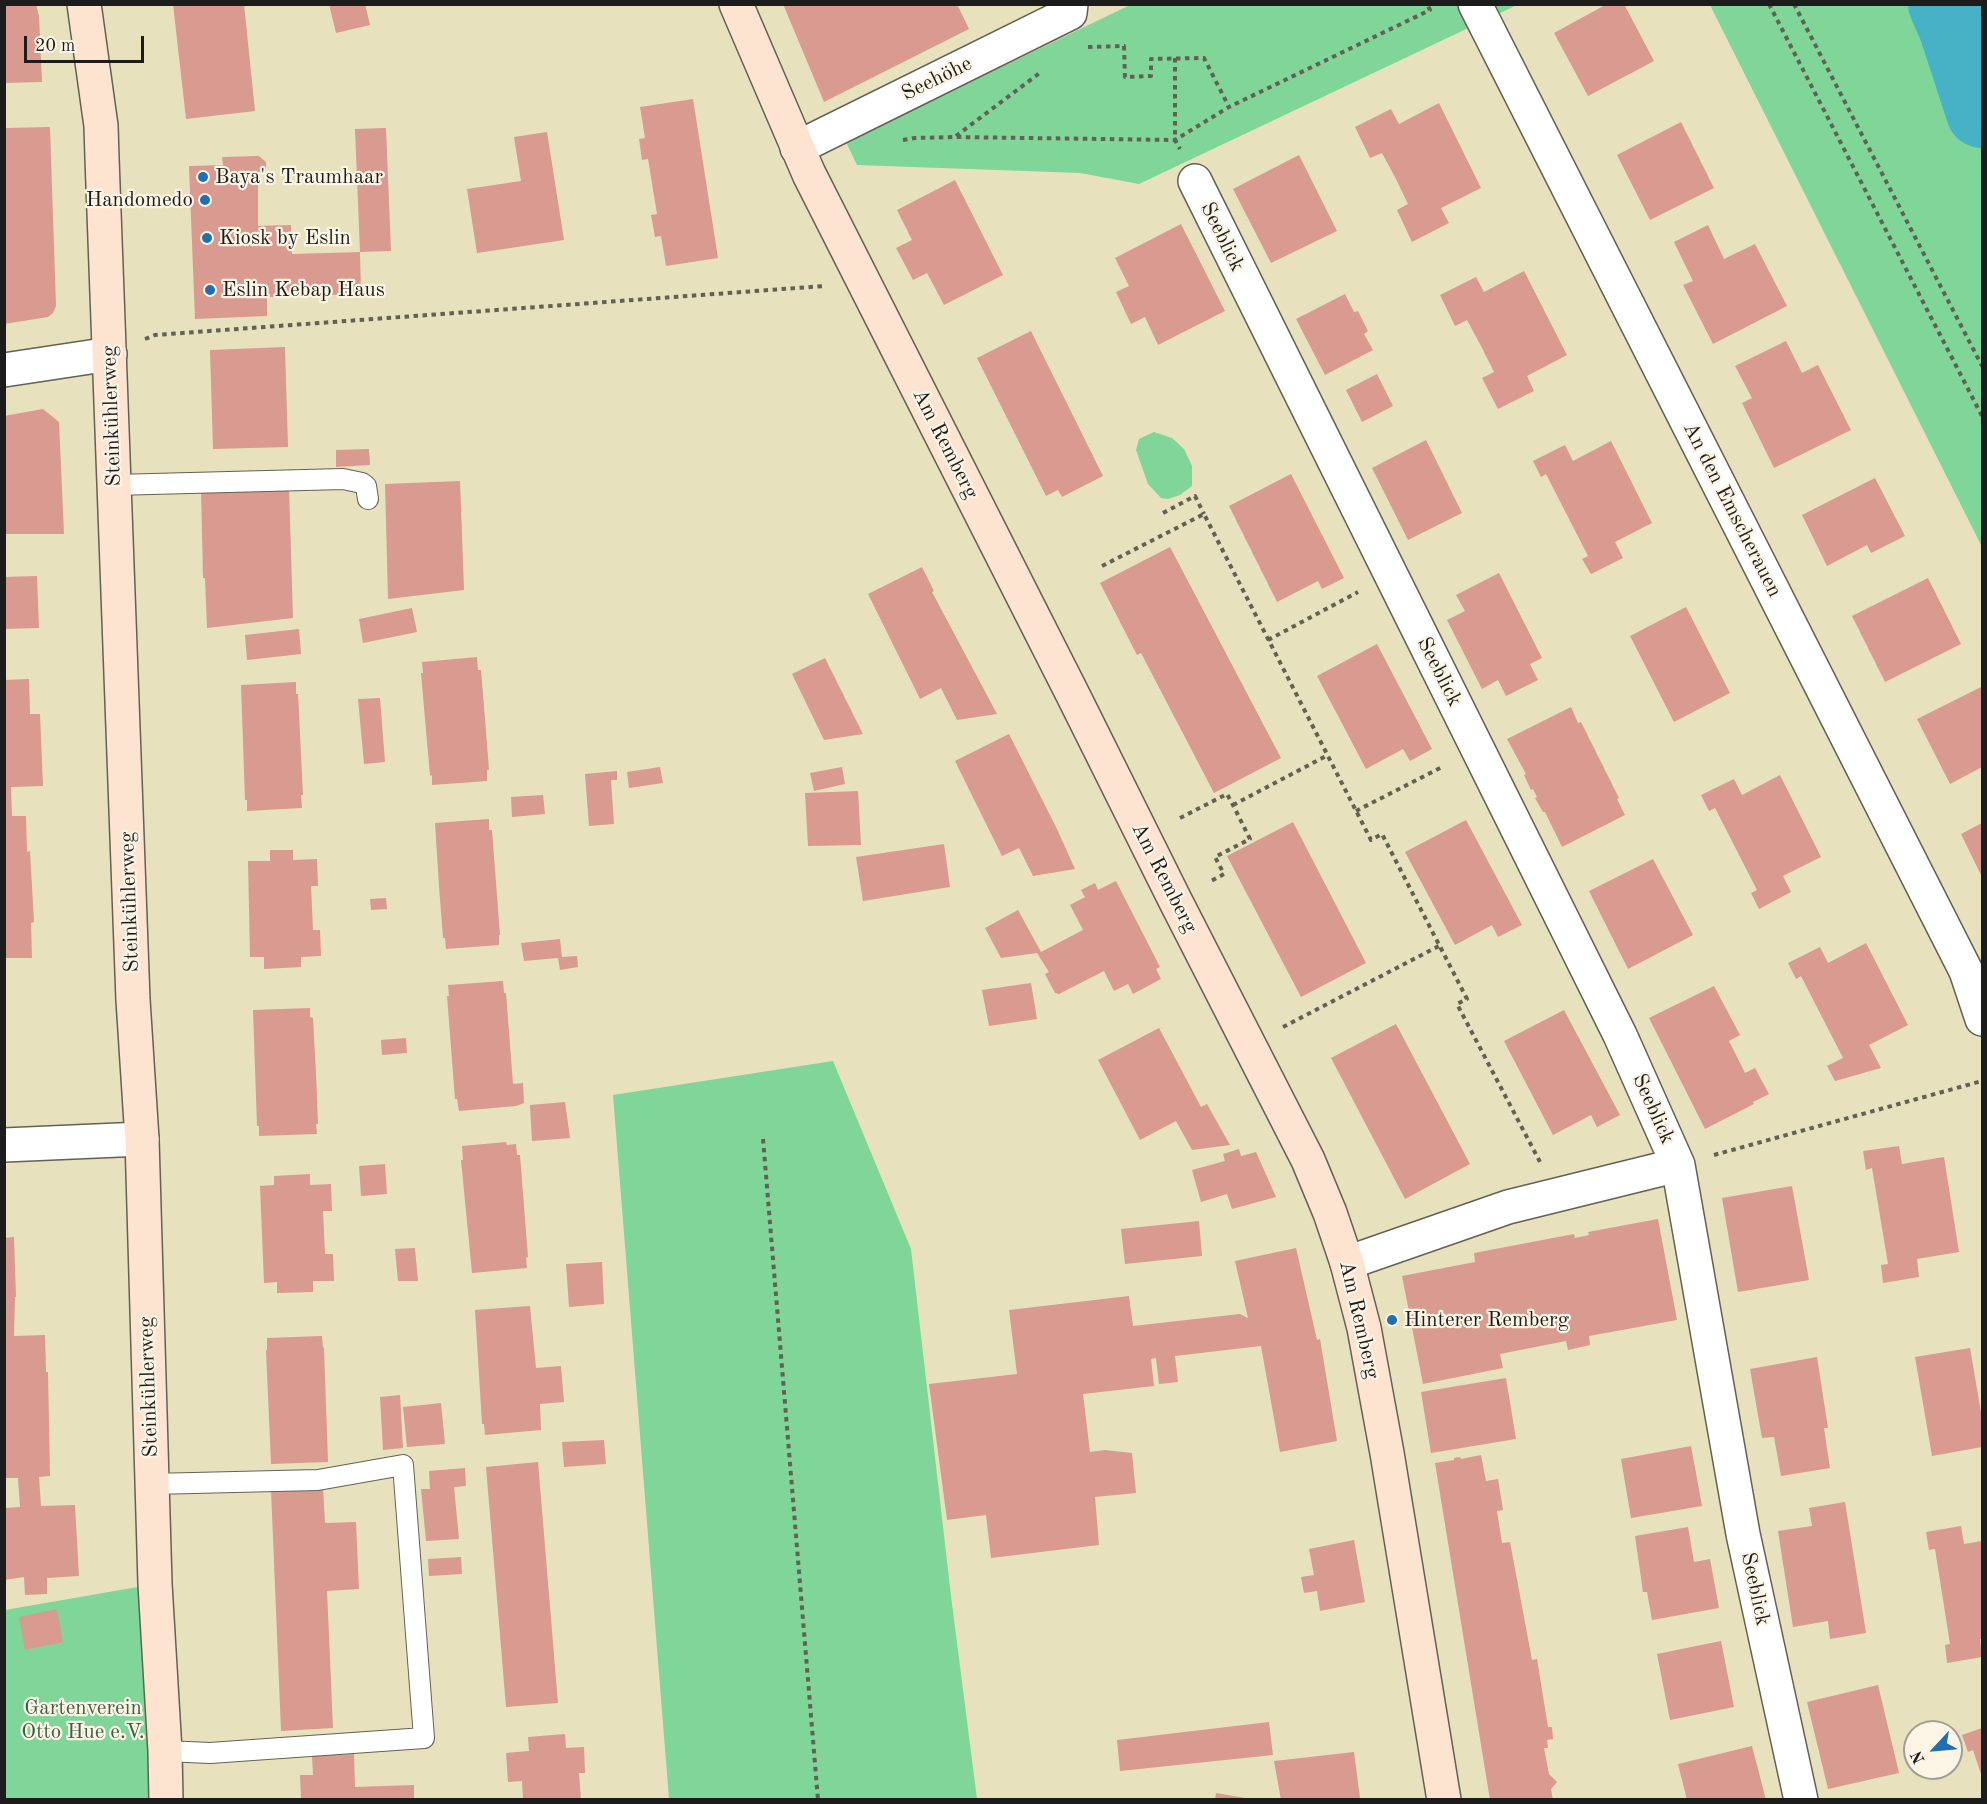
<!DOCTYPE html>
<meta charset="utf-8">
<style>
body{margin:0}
#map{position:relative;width:1987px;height:1804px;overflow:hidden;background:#e8e1bd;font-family:"Old Standard TT",serif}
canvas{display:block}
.frame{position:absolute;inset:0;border:6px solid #1c1c1c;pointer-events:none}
.north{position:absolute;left:1903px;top:1720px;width:60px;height:60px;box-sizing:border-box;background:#fcf5e5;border:2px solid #a29e95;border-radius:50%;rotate:244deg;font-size:16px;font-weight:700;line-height:24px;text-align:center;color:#1c1c1c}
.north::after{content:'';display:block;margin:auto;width:21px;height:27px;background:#1f6fb2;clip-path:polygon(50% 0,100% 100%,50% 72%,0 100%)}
.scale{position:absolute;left:24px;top:36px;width:120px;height:27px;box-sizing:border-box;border:3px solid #1c1c1c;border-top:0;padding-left:8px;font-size:18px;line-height:21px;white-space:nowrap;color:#1c1c1c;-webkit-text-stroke:4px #fcf5e5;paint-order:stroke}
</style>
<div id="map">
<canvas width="1987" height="1804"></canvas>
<div class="frame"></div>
<div class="north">N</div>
<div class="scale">20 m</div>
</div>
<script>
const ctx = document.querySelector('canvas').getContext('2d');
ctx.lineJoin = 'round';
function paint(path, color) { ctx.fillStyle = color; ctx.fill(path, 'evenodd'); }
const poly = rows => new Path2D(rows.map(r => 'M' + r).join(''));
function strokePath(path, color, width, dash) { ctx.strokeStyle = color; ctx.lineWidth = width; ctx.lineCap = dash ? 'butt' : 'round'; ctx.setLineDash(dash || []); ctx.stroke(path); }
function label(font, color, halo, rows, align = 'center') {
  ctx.font = font + ' "Old Standard TT",serif'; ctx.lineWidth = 4.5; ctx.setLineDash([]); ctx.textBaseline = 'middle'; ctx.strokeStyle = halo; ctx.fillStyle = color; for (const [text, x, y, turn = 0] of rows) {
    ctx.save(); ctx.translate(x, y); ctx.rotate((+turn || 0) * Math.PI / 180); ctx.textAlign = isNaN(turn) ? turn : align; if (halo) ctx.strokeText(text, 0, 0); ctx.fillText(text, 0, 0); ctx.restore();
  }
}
paint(poly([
 [1130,5,1517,5,1139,184,1080,173,857,165,846,142],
 [1710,5,1982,5,1982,547],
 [1154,432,1172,438,1184,449,1192,466,1192,486,1180,495,1168,499,1161,498,1148,484,1136,450,1139,439],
 [833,1061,911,1249,951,1596,977,1799,669,1799,613,1095],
 [155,1584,166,1799,5,1800,5,1610]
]), '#80d598');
strokePath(poly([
 [1944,4,1955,29,1982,112]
]), '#47b2c5', 72);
paint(poly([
 [4,4,36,4,39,16,42,82,4,83],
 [173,4,244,4,255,111,186,119],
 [329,4,365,4,370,25,336,33],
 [783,4,957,4,969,29,824,102],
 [1607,4,1624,4,1654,61,1588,96,1554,33],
 [693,99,718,258,666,266,661,236,655,237,651,215,657,214,648,159,642,160,639,139,645,138,640,107],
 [1439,103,1481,188,1441,208,1449,223,1412,242,1397,210,1408,204,1396,179,1382,153,1370,158,1355,127,1391,109,1399,124],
 [1681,122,1714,188,1650,220,1617,155],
 [50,127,56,306,53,313,48,317,4,324,4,128],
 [386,128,391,251,360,252,355,129],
 [547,132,564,240,477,253,467,189,521,181,514,137],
 [1299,155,1337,231,1271,263,1233,189],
 [259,156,266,162,266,171,258,172,258,226,291,225,292,254,360,252,361,294,267,297,267,316,195,319,189,166,223,165,222,157],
 [955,180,1003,275,944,305,927,273,913,280,896,248,912,240,897,210],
 [1181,224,1225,311,1158,345,1145,317,1131,324,1116,292,1129,286,1115,258],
 [1708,225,1724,259,1755,244,1787,306,1713,344,1683,285,1693,281,1674,242],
 [1524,271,1567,355,1527,376,1534,391,1498,409,1482,378,1494,372,1481,346,1467,320,1455,326,1440,295,1476,277,1484,292],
 [1345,294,1354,312,1358,311,1368,331,1364,334,1373,350,1325,375,1296,319],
 [1031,331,1103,476,1062,497,1058,490,1046,496,977,358],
 [1786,341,1802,373,1818,365,1851,430,1774,468,1742,403,1752,398,1735,366],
 [285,347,288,447,213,449,210,350],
 [1377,374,1393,406,1362,422,1346,390],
 [43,409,59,422,64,534,4,534,4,416],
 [1426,440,1462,513,1408,540,1372,468],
 [1611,441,1652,523,1615,542,1623,558,1591,574,1582,559,1588,556,1546,474,1541,477,1533,461,1565,445,1573,461],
 [369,449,370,465,336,467,336,450],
 [1291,474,1344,578,1322,589,1318,581,1277,602,1229,506],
 [1875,478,1905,536,1871,553,1867,545,1827,566,1802,515],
 [460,481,464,590,388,599,385,484],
 [289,487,293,618,207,628,205,578,203,578,201,490],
 [1170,547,1281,758,1214,793,1141,653,1137,655,1100,583],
 [922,567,934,591,932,592,997,714,957,720,941,688,920,699,868,594],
 [1499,573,1542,658,1530,664,1538,680,1506,696,1498,680,1482,689,1447,620,1465,611,1456,595],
 [37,576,39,628,4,629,4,577],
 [1928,578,1961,644,1885,682,1852,616],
 [1686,607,1730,693,1674,722,1630,636],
 [412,608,417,632,363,643,359,619],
 [299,629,301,654,247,660,245,635],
 [1377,644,1432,749,1410,761,1403,749,1366,769,1317,676],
 [477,657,478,670,481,670,485,719,489,770,487,770,487,781,432,785,432,775,430,776,421,673,423,673,422,662],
 [825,658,863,734,824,740,792,674],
 [29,679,30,714,40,714,43,786,11,787,12,816,26,816,27,852,30,851,34,922,31,923,32,958,4,958,4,680],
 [296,682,296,694,298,694,303,795,301,795,302,808,247,811,247,800,245,800,241,685],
 [1981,687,1982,691,1982,767,1950,784,1917,719],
 [380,698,385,762,364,764,358,699],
 [1571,707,1578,723,1581,722,1619,798,1617,799,1625,815,1562,847,1545,812,1543,812,1535,798,1537,797,1533,789,1531,790,1524,775,1526,774,1507,739],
 [1009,734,1057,829,1075,869,1033,876,1019,848,1002,856,955,761],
 [660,767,663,783,629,788,627,772],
 [842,767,845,784,814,791,810,773],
 [617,771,617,780,611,780,614,824,589,826,585,774],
 [1780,775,1821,857,1783,876,1791,892,1759,909,1751,893,1757,890,1715,808,1709,811,1701,795,1734,779,1742,795],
 [858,791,861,845,808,846,805,793],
 [543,795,545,814,512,817,511,797],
 [489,819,489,830,492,830,500,935,499,935,499,945,446,949,445,938,443,938,439,886,435,823],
 [1466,820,1522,925,1498,937,1492,925,1455,945,1405,852],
 [1293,822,1366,963,1301,997,1227,856],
 [1982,823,1982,877,1961,834],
 [944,844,950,887,863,901,856,857],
 [270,850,293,850,293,860,317,859,318,886,311,886,313,930,320,930,321,956,301,957,301,967,264,969,264,957,250,957,248,861,270,861],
 [1653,859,1693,935,1628,969,1589,891],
 [1116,881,1160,967,1156,969,1161,979,1133,994,1128,984,1114,991,1104,971,1059,994,1055,993,1045,974,1049,972,1037,953,1001,958,985,928,1018,910,1041,952,1083,930,1070,905,1085,897,1081,890,1095,883,1098,890],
 [386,898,387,909,371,910,370,899],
 [560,939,562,957,577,956,578,967,560,970,558,958,524,961,521,943],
 [1866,943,1908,1025,1869,1045,1881,1068,1835,1081,1827,1066,1843,1058,1801,976,1796,979,1788,963,1820,947,1828,963],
 [503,981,504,993,506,993,513,1084,523,1083,524,1103,516,1106,459,1111,457,1099,455,1099,447,996,449,996,448,985],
 [1031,983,1037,1019,989,1026,982,990],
 [1714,986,1740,1035,1729,1041,1745,1073,1755,1068,1769,1094,1753,1102,1754,1104,1705,1129,1649,1018],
 [310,1008,310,1017,313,1018,316,1073,318,1124,316,1124,317,1134,259,1136,259,1126,257,1126,253,1010],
 [1564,1010,1620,1115,1597,1127,1591,1115,1553,1135,1504,1041],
 [1396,1024,1470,1164,1405,1199,1331,1058],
 [1159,1028,1201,1107,1207,1104,1230,1145,1192,1150,1176,1121,1140,1140,1098,1060],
 [406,1038,407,1053,382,1055,381,1040],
 [565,1102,570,1138,532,1141,530,1105],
 [506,1142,507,1145,516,1144,517,1155,520,1155,528,1257,526,1258,527,1268,472,1273,461,1160,463,1160,462,1146],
 [1899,1146,1902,1164,1944,1157,1959,1252,1917,1259,1919,1277,1883,1283,1881,1265,1888,1264,1872,1168,1866,1170,1863,1151],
 [1239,1149,1241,1156,1256,1152,1276,1197,1232,1209,1227,1194,1201,1202,1192,1170,1225,1161,1223,1154],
 [385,1164,387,1194,361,1196,359,1166],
 [310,1174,310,1185,331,1184,332,1211,323,1211,325,1254,333,1254,334,1281,313,1281,313,1292,277,1293,277,1282,264,1283,260,1186,274,1185,274,1176],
 [1792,1186,1809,1280,1738,1292,1722,1198],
 [1658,1219,1677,1320,1589,1336,1590,1345,1568,1350,1566,1341,1500,1354,1503,1368,1423,1384,1402,1276,1475,1262,1474,1253,1574,1234,1575,1238,1589,1235,1588,1232],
 [1199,1221,1202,1256,1125,1264,1121,1229],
 [14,1237,16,1297,15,1297,14,1336,45,1335,46,1372,48,1372,50,1476,39,1477,41,1506,75,1505,79,1576,47,1578,47,1594,25,1595,24,1577,4,1580,4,1508,20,1507,18,1478,4,1478,4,1238],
 [415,1248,418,1281,398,1281,395,1249],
 [1296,1248,1317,1340,1320,1339,1337,1441,1280,1452,1261,1346,1175,1356,1178,1382,1159,1384,1156,1358,1151,1359,1154,1386,1083,1394,1090,1452,1105,1450,1132,1453,1136,1493,1095,1497,1099,1545,991,1558,986,1515,947,1520,929,1384,1017,1374,1009,1310,1129,1296,1133,1326,1240,1314,1248,1318,1235,1261],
 [602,1262,604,1304,569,1307,566,1264],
 [530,1306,536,1368,561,1366,564,1402,540,1404,541,1430,485,1435,484,1424,482,1424,475,1310],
 [322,1336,323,1347,324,1348,328,1462,271,1464,266,1350,267,1350,267,1338],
 [1970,1348,1982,1418,1982,1447,1932,1456,1915,1357],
 [1817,1357,1828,1428,1824,1428,1830,1468,1781,1476,1774,1437,1762,1438,1750,1369],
 [1506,1378,1516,1439,1431,1453,1421,1392],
 [400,1395,403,1448,383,1450,380,1397],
 [441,1403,445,1444,407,1447,403,1407],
 [604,1440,606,1464,564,1467,562,1442],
 [1691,1446,1702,1506,1631,1518,1621,1459],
 [1481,1455,1486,1481,1498,1479,1503,1510,1497,1511,1502,1543,1510,1542,1532,1660,1537,1659,1548,1727,1552,1727,1553,1739,1547,1740,1548,1748,1544,1748,1549,1774,1557,1782,1551,1789,1553,1800,1490,1800,1435,1463,1454,1460,1454,1458,1460,1457,1461,1459],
 [538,1462,558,1703,506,1707,486,1467],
 [465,1468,466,1486,454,1487,459,1539,426,1541,421,1489,430,1489,429,1471],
 [323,1487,325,1523,356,1522,359,1589,327,1591,333,1728,281,1731,271,1490],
 [1845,1502,1866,1633,1830,1639,1828,1621,1793,1627,1778,1531,1812,1526,1809,1508],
 [1961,1526,1964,1544,1982,1541,1982,1639,1980,1639,1982,1657,1947,1663,1945,1645,1950,1644,1935,1549,1929,1550,1926,1532],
 [1688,1527,1694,1562,1710,1559,1719,1608,1652,1620,1647,1592,1643,1592,1635,1536],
 [1354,1540,1365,1602,1320,1611,1317,1591,1304,1593,1301,1577,1314,1575,1309,1549],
 [461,1557,462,1574,429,1576,428,1559],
 [57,1609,63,1642,25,1650,19,1617],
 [1721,1641,1734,1707,1670,1720,1657,1654],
 [1878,1685,1899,1773,1828,1789,1807,1702],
 [1269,1722,1273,1755,1120,1771,1117,1740],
 [1982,1728,1982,1777,1973,1750,1968,1752,1962,1735],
 [565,1734,566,1748,584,1747,585,1773,579,1773,581,1800,523,1800,522,1781,508,1782,506,1753,529,1751,528,1737],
 [1752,1746,1766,1800,1687,1800,1678,1764],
 [1354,1752,1360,1798,1281,1800,1274,1761],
 [354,1754,355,1787,414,1785,414,1800,301,1800,300,1775,313,1775,312,1756],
 [1216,1793,1245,1798,1245,1800,1215,1800]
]), '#d99a8f');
const lane = poly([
 [114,485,343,479,362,483,366,486,368,499],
 [152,1484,318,1480,403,1465,424,1738,210,1753,165,1751]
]);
const street = poly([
 [1475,4,1966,971,1982,1019],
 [797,148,1070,13,1071,4],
 [1195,181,1620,1035,1678,1165,1743,1534,1801,1800],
 [4,370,110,354],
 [4,1145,142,1139],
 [1347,1263,1508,1207,1678,1165]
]);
const secondary = poly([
 [84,4,101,126,102,158,133,1000,142,1139,155,1584,165,1751,166,1800],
 [736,4,809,174,1074,697,1175,900,1308,1160,1330,1213,1347,1263,1364,1328,1387,1453,1444,1800]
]);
strokePath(lane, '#636154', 22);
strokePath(street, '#636154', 36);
strokePath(secondary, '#636154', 36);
strokePath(poly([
 [1769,4,1982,416],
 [1794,4,1982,366],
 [1088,47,1124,46,1125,77,1151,76,1151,59,1204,58,1229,107],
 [1175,58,1175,140,1180,149],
 [956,136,1041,72],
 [903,140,915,138,955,137,1175,140,1229,107,1430,10,1427,4],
 [145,339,155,335,824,286],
 [1163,513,1195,496,1204,514],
 [1102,566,1204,514,1371,840,1382,834,1467,999,1457,1004,1540,1162],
 [1268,640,1358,592],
 [1233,805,1328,755],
 [1356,811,1444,766],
 [1180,818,1227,794,1233,805,1250,839,1215,857,1224,874,1211,881],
 [1283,1027,1439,946],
 [763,1139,818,1800],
 [1714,1155,1982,1081]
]), '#636154', 4, [4.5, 4.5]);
strokePath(lane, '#fff', 20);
strokePath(street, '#fff', 33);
strokePath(secondary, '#fde4d0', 33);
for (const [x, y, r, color] of [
 [203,177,6,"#1f6fb2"],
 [205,200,6,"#1f6fb2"],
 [207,238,6,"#1f6fb2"],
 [210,290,6,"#1f6fb2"],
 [1392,1320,6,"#1f6fb2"]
]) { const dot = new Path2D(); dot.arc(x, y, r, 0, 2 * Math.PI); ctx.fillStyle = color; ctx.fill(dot); strokePath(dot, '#fcf5e5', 2); }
label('21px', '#1c1c1c', '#fcf5e5', [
 ["Seehöhe",937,79,-26],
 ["Seeblick",1222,237,64],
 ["Steinkühlerweg",112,416,-92],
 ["Am Remberg",945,444,63],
 ["An den Emscherauen",1732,510,63],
 ["Seeblick",1439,672,63],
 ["Am Remberg",1164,878,63],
 ["Steinkühlerweg",130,902,-92],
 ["Seeblick",1653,1109,66],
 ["Am Remberg",1359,1320,77],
 ["Steinkühlerweg",149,1387,-92],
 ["Seeblick",1755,1589,78]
]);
label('21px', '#1c1c1c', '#fcf5e5', [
 ["Baya's Traumhaar",215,177],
 ["Handomedo",193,200,"right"],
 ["Kiosk by Eslin",219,238],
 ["Eslin Kebap Haus",222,290],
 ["Hinterer Remberg",1404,1320]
], 'left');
label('21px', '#3f5d47', '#fcf5e5', [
 ["Gartenverein",83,1708],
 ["Otto Hue e.V.",83,1732]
]);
</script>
